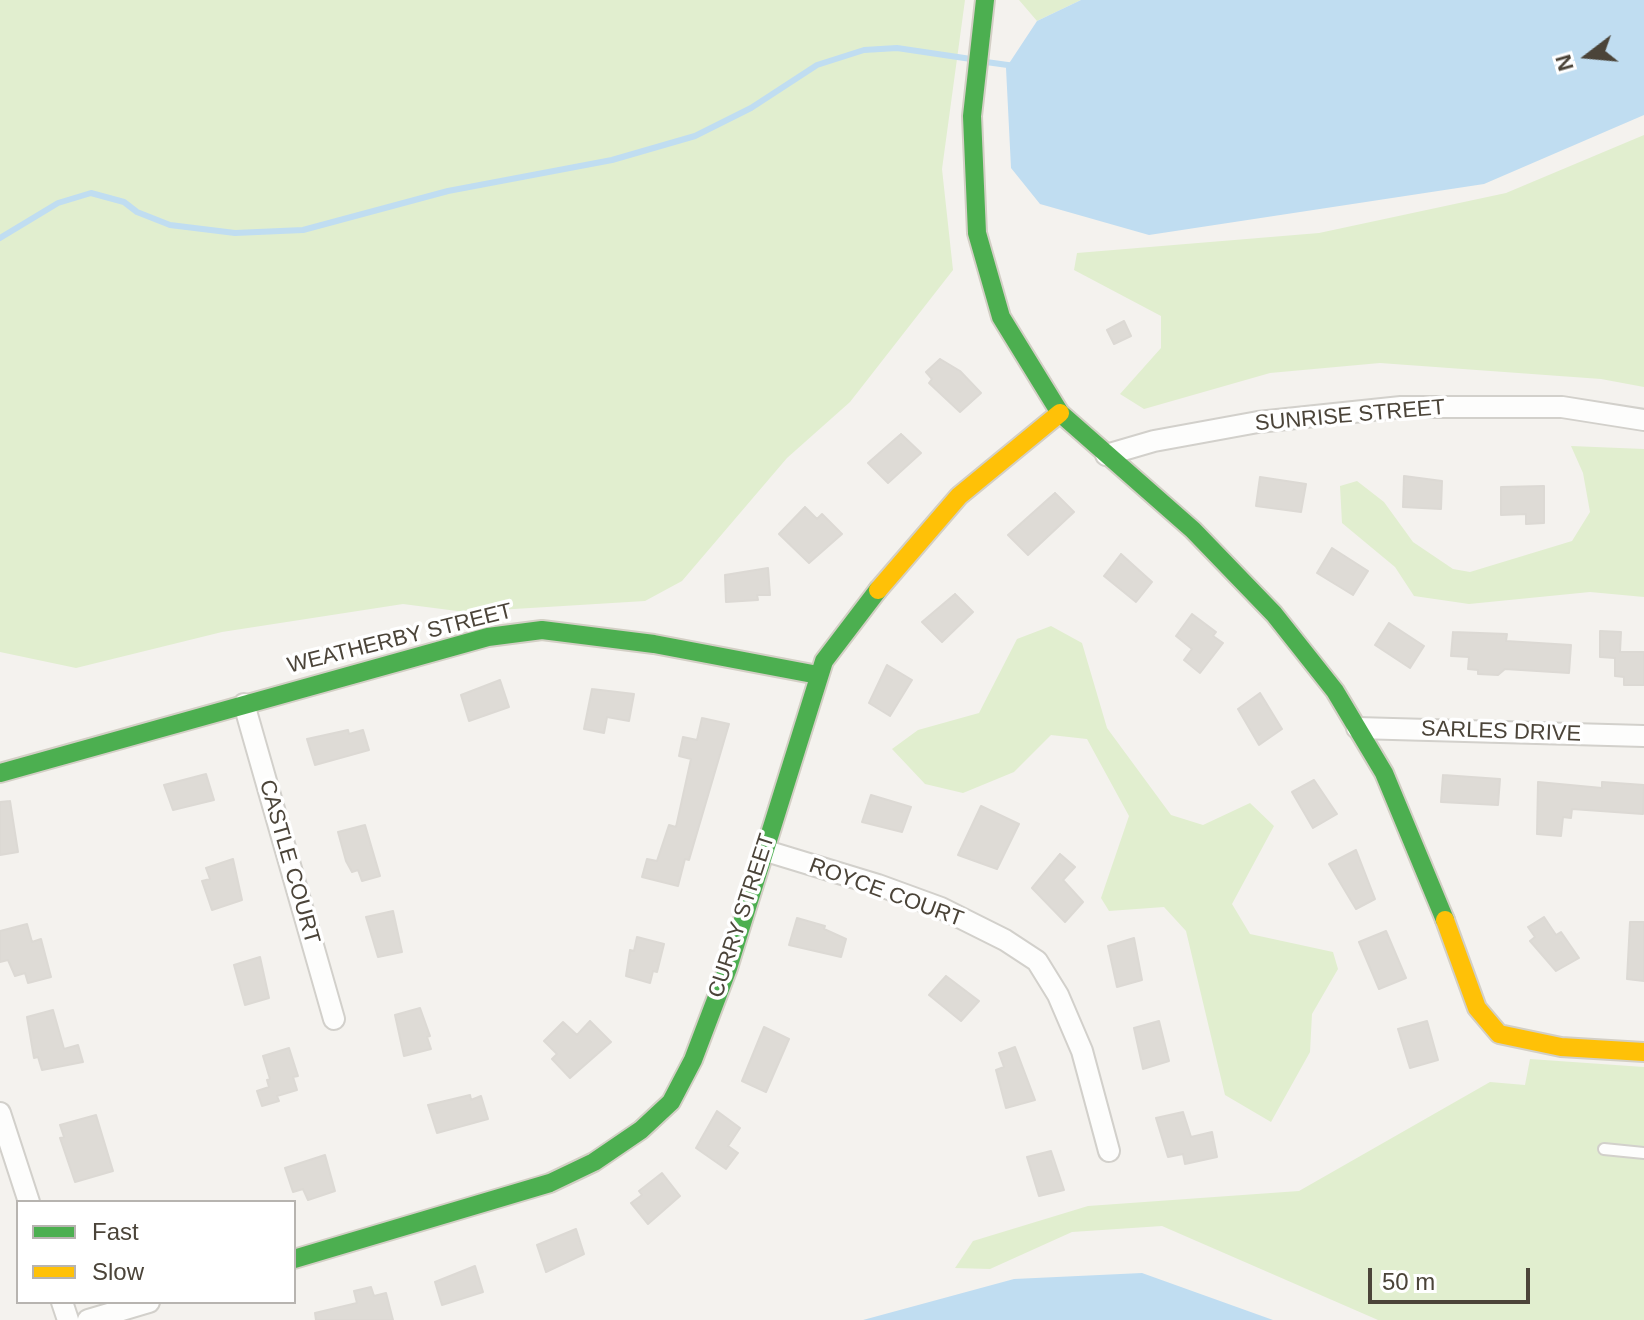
<!DOCTYPE html>
<style>
body{margin:0}
#map{position:relative;width:1644px;height:1320px;overflow:hidden;background:#f4f2ee;font-family:Helvetica,sans-serif}
canvas{display:block}
.legend{position:absolute;left:16px;top:1200px;width:280px;height:104px;box-sizing:border-box;background:#fff;border:2px solid #b7b4b0;margin:0;padding:10px 14px;list-style:none;font-size:24px;color:#4b4439}
.legend li{display:flex;align-items:center;gap:16px;height:40px}
.legend b{width:40px;border:2px solid #b7b4b0}
.north{position:absolute;left:1548px;top:16px;width:80px;height:80px;-webkit-text-stroke:6px #fff;paint-order:stroke;rotate:254deg;font-size:22px;font-weight:700;line-height:32px;text-align:center;color:#4b4439}
.north::after{content:'';display:block;margin:auto;width:28px;height:36px;background:#4b4439;clip-path:polygon(50% 0,100% 100%,50% 72%,0 100%)}
.scale{position:absolute;left:1368px;top:1268px;width:162px;height:36px;box-sizing:border-box;border:4px solid #4b4439;border-top:0;padding-left:10px;font-size:24px;line-height:28px;white-space:nowrap;color:#4b4439;-webkit-text-stroke:6px #fff;paint-order:stroke}
</style>
<div id="map">
<canvas width="1644" height="1320"></canvas>
<ul class="legend">
<li><b style="height:10px;background:#4caf50"></b>Fast</li>
<li><b style="height:10px;background:#ffc107"></b>Slow</li>
</ul>
<div class="north">N</div>
<div class="scale">50 m</div>
</div>
<script>
const ctx = document.querySelector('canvas').getContext('2d');
ctx.lineJoin = 'round';
function paint(path, color) { ctx.fillStyle = color; ctx.fill(path, 'evenodd'); }
const poly = rows => new Path2D(rows.map(r => 'M' + r).join(''));
function strokePath(path, color, width, dash) { ctx.strokeStyle = color; ctx.lineWidth = width; ctx.lineCap = dash ? 'butt' : 'round'; ctx.setLineDash(dash || []); ctx.stroke(path); }
function label(font, color, halo, rows, align = 'center') {
  ctx.font = font + ' Helvetica,sans-serif'; ctx.lineWidth = 7; ctx.setLineDash([]); ctx.textBaseline = 'middle'; ctx.strokeStyle = halo; ctx.fillStyle = color; for (const [text, x, y, turn = 0] of rows) {
    ctx.save(); ctx.translate(x, y); ctx.rotate((+turn || 0) * Math.PI / 180); ctx.textAlign = isNaN(turn) ? turn : align; if (halo) ctx.strokeText(text, 0, 0); ctx.fillText(text, 0, 0); ctx.restore();
  }
}
paint(poly([
 [0,0,965,0,942,169,953,270,850,402,787,458,682,581,645,601,465,612,403,604,222,632,76,668,0,652],
 [1019,0,1081,0,1037,21],
 [1644,135,1644,387,1601,379,1380,363,1270,373,1144,409,1120,394,1161,348,1161,316,1074,270,1077,253,1319,233,1506,193],
 [1571,446,1644,449,1644,597,1590,592,1469,604,1414,596,1395,567,1342,523,1340,486,1357,481,1384,502,1413,542,1453,569,1470,572,1572,541,1590,512,1583,473],
 [1051,626,1082,643,1107,728,1171,815,1203,825,1250,803,1274,826,1232,904,1250,934,1333,952,1338,969,1312,1014,1310,1052,1271,1122,1225,1095,1186,931,1164,907,1109,911,1101,898,1129,816,1087,739,1051,735,1014,772,963,793,925,784,892,749,918,730,979,713,1017,639],
 [1530,1059,1644,1067,1644,1320,1378,1320,1162,1226,1072,1232,990,1269,955,1268,973,1241,1088,1206,1299,1191,1490,1082,1525,1085]
]), '#e1eecf');
paint(poly([
 [1081,0,1644,0,1644,115,1484,184,1149,235,1040,204,1011,168,1006,68,1037,21],
 [1142,1273,1273,1320,863,1320,1014,1279]
]), '#c0ddf1');
strokePath(poly([
 [986,62,1015,66],
 [0,238,58,203,91,193,124,202,137,212,170,225,235,233,303,230,448,191,612,160,695,136,751,108,817,65,864,50,897,48,971,59]
]), '#c0ddf1', 6);
const building = poly([
 [1124,321,1131,336,1114,344,1107,330,1124,321],
 [940,359,960,371,981,393,960,412,929,383,932,379,926,372,940,359],
 [901,434,921,453,888,483,868,463,901,434],
 [1404,476,1442,481,1441,509,1403,507,1404,476],
 [1260,477,1306,484,1301,512,1256,506,1260,477],
 [1544,486,1544,523,1526,524,1526,514,1501,515,1501,487,1544,486],
 [1055,493,1074,512,1028,555,1008,535,1055,493],
 [805,507,817,519,822,514,842,534,809,563,779,534,805,507],
 [1332,548,1368,571,1353,595,1317,573,1332,548],
 [1121,554,1152,582,1136,602,1104,576,1121,554],
 [768,568,770,595,757,595,758,600,726,602,725,575,768,568],
 [955,594,973,612,942,642,922,622,955,594],
 [1192,614,1216,632,1213,636,1223,643,1200,673,1184,660,1192,649,1176,636,1192,614],
 [1389,623,1424,646,1410,668,1375,645,1389,623],
 [1600,631,1621,632,1620,652,1644,652,1644,685,1624,685,1624,677,1615,676,1615,658,1600,657,1600,631],
 [1453,632,1507,634,1506,641,1571,645,1569,673,1505,669,1498,675,1478,674,1478,670,1468,669,1469,657,1451,656,1453,632],
 [887,665,912,680,890,716,869,703,887,665],
 [500,680,509,707,469,721,461,695,500,680],
 [592,689,634,694,629,721,607,717,604,733,584,729,592,689],
 [1260,693,1282,729,1259,745,1238,709,1260,693],
 [702,718,729,724,689,860,685,859,678,886,642,877,647,859,657,861,669,825,676,827,691,759,679,756,683,737,697,740,702,718],
 [348,730,349,734,363,730,369,750,315,765,307,739,348,730],
 [206,774,214,800,173,810,164,785,206,774],
 [1443,775,1500,779,1498,805,1441,802,1443,775],
 [1314,780,1337,814,1313,828,1292,792,1314,780],
 [1538,782,1602,788,1602,782,1644,785,1643,814,1572,809,1571,818,1563,817,1561,836,1537,834,1538,782],
 [871,795,911,807,902,832,862,822,871,795],
 [10,801,18,852,0,855,0,802,10,801],
 [981,806,1019,824,997,869,958,855,981,806],
 [365,825,380,876,362,881,358,870,352,872,346,861,338,832,365,825],
 [1356,850,1375,899,1356,909,1329,864,1356,850],
 [1060,854,1075,867,1063,880,1083,902,1065,922,1032,888,1060,854],
 [233,859,242,900,212,910,202,881,210,879,206,868,233,859],
 [393,911,402,952,378,957,366,917,393,911],
 [1544,917,1556,935,1561,932,1579,958,1556,971,1530,941,1535,937,1528,927,1544,917],
 [797,918,825,926,824,929,846,939,841,957,789,945,797,918],
 [1630,922,1644,922,1644,981,1627,979,1630,922],
 [27,924,32,942,41,939,51,977,28,983,25,973,15,976,8,960,0,962,0,931,27,924],
 [1386,931,1406,978,1379,989,1359,942,1386,931],
 [637,937,664,944,657,972,653,971,650,983,626,976,630,950,634,951,637,937],
 [1134,938,1142,980,1117,987,1108,946,1134,938],
 [260,957,269,998,245,1005,234,965,260,957],
 [946,976,979,1001,961,1021,929,995,946,976],
 [420,1008,430,1036,427,1037,431,1049,404,1056,395,1015,420,1008],
 [53,1010,64,1049,78,1045,83,1062,42,1070,38,1057,34,1058,27,1017,53,1010],
 [590,1021,611,1042,570,1078,552,1059,557,1054,544,1041,563,1022,577,1035,590,1021],
 [1159,1021,1169,1061,1143,1069,1134,1028,1159,1021],
 [1427,1021,1438,1060,1410,1068,1398,1029,1427,1021],
 [764,1027,789,1039,766,1092,742,1081,764,1027],
 [1015,1047,1035,1100,1006,1108,996,1070,1004,1067,999,1053,1015,1047],
 [289,1048,298,1076,293,1077,297,1090,277,1096,279,1101,262,1106,257,1091,269,1087,267,1080,270,1079,263,1056,289,1048],
 [470,1095,471,1100,481,1096,488,1119,437,1133,428,1105,470,1095],
 [717,1111,740,1128,728,1146,738,1153,726,1169,696,1148,717,1111],
 [1183,1112,1191,1137,1212,1132,1217,1157,1185,1164,1183,1154,1168,1157,1156,1118,1183,1112],
 [96,1115,113,1171,75,1182,60,1138,64,1137,60,1125,96,1115],
 [1051,1151,1064,1190,1039,1196,1027,1157,1051,1151],
 [325,1155,335,1191,308,1200,303,1189,293,1192,285,1168,325,1155],
 [662,1173,680,1196,648,1224,631,1203,642,1195,639,1191,662,1173],
 [576,1229,584,1254,546,1272,537,1245,576,1229],
 [475,1266,483,1292,442,1305,435,1282,475,1266],
 [371,1287,374,1296,386,1293,393,1320,316,1320,315,1313,357,1303,354,1291,371,1287]
]);
paint(building, '#dedbd6');
strokePath(building, '#dcd9d4', 2);
const lane = poly([
 [1604,1149,1644,1153]
]);
const street = poly([
 [1106,455,1154,441,1258,422,1401,407,1562,407,1644,420],
 [244,704,334,1019],
 [1357,728,1644,736],
 [763,850,878,885,941,908,1005,940,1037,961,1058,995,1082,1051,1109,1151],
 [0,1113,29,1202],
 [62,1302,68,1320],
 [88,1320,149,1302]
]);
const fast = poly([
 [985,0,972,116,977,233,1001,317,1060,413,1193,530,1274,614,1335,691,1384,773,1445,920],
 [0,773,488,637,542,630,654,644,818,675],
 [294,1259,550,1183,594,1162,641,1130,671,1102,693,1060,728,968,824,661,878,590]
]);
const slow = poly([
 [878,590,959,496,1060,413],
 [1445,920,1477,1008,1499,1034,1561,1047,1644,1052]
]);
strokePath(lane, '#d2d0cb', 14);
strokePath(street, '#d2d0cb', 24);
strokePath(fast, '#d3cfc5', 22);
strokePath(slow, '#d3cfc5', 22);
strokePath(lane, '#fdfdfc', 10);
strokePath(street, '#fdfdfc', 20);
strokePath(fast, '#4caf50', 18);
strokePath(slow, '#ffc107', 18);
label('22px', '#4b4439', '#fff', [
 ["SUNRISE STREET",1350,416,-5],
 ["WEATHERBY STREET",400,639,-14],
 ["SARLES DRIVE",1501,732,2],
 ["CASTLE COURT",289,862,74],
 ["ROYCE COURT",886,893,20],
 ["CURRY STREET",742,916,-72]
]);
</script>
